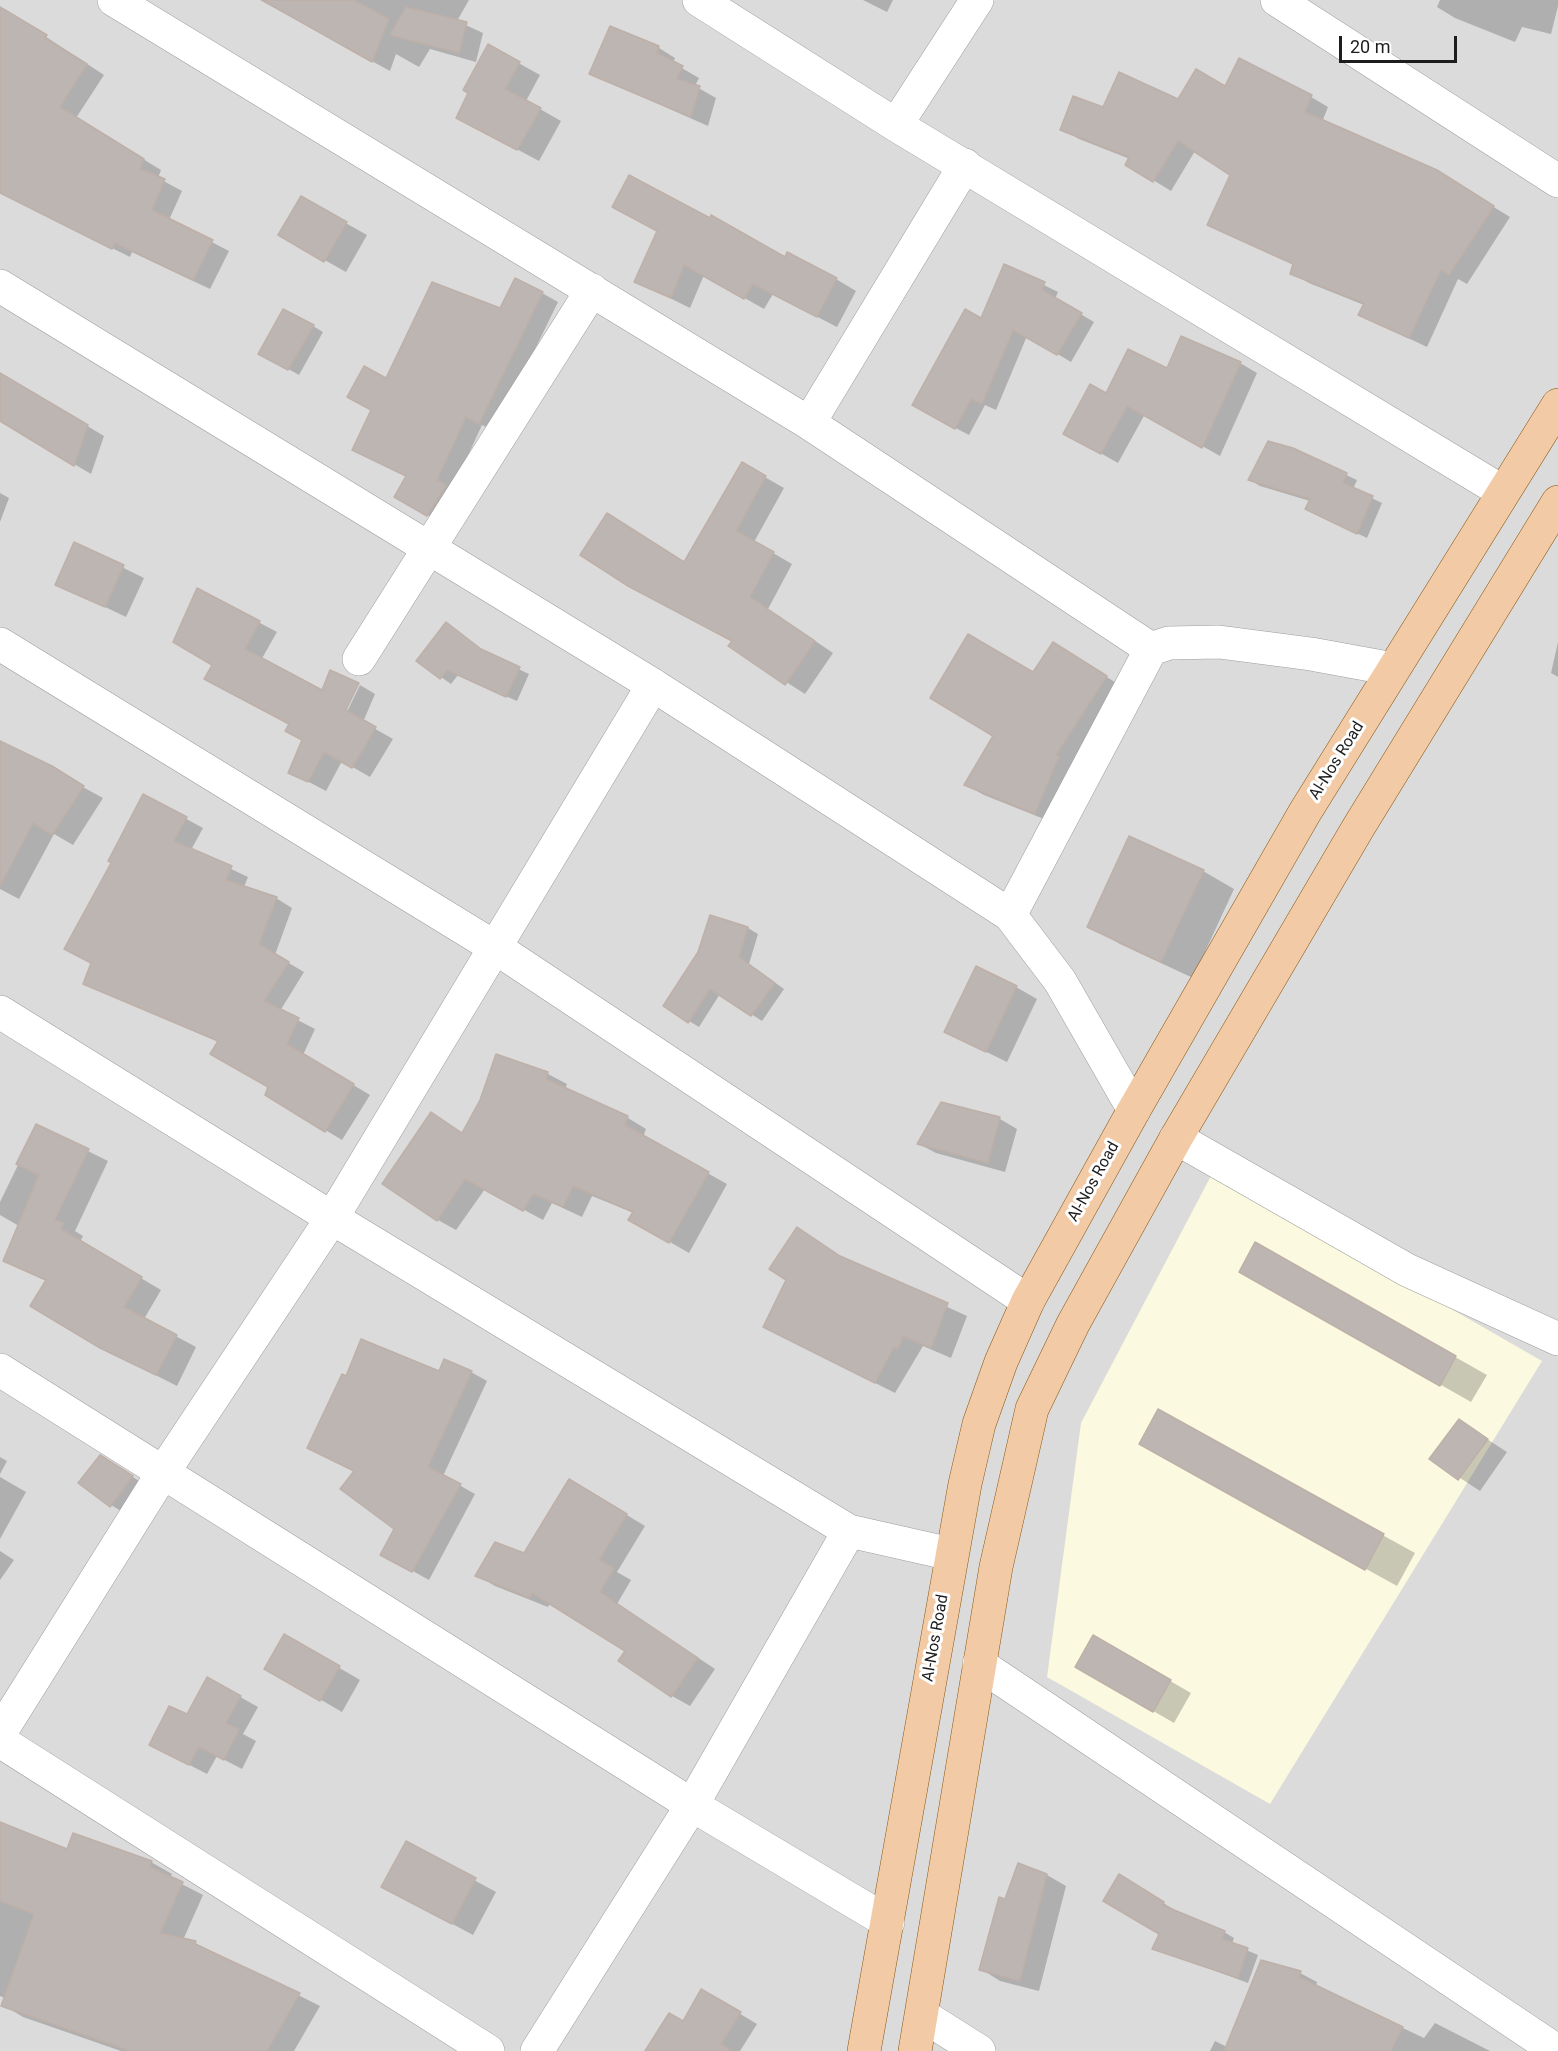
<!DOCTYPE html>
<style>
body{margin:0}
#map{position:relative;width:1558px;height:2051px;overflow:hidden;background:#eeeae4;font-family:Roboto,sans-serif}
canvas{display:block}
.scale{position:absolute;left:1339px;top:36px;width:118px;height:27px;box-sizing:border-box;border:3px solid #1d1d1d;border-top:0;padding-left:8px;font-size:18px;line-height:21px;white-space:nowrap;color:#1d1d1d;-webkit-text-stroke:4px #fff;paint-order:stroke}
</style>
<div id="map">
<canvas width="1558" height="2051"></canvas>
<div class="scale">20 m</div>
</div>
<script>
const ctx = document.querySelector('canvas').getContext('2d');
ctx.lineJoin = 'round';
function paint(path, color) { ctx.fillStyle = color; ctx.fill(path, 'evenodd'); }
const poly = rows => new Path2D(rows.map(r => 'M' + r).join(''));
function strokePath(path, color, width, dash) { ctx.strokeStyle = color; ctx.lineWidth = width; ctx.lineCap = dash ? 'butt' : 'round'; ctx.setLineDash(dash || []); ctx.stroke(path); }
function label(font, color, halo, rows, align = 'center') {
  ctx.font = font + ' Roboto,sans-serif'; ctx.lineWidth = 6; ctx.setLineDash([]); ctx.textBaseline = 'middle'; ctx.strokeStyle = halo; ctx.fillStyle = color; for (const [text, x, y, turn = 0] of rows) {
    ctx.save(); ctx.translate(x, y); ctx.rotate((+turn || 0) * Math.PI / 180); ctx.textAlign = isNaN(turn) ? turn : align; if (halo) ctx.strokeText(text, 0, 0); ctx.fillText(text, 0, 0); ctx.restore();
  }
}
paint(poly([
 [0,0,1558,0,1558,2051,0,2051]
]), '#dbdbdb');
paint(poly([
 [1213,1172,1542,1361,1270,1804,1047,1677,1081,1423]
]), '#fbf9e0');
paint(poly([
 [260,0,469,0,457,21,483,33,476,62,430,49,419,67,396,54,390,71],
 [863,0,893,0,887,12],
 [1440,0,1558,0,1558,6,1551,34,1522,27,1515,42,1455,18,1437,7],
 [31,27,104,75,76,118,161,170,158,178,182,191,169,220,229,251,210,289,132,252,130,257,20,202,0,184,0,39],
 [611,28,659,48,675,58,673,63,699,78,695,86,716,98,708,126,591,74],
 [488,46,540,75,526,101,561,121,539,161,479,129],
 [1226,88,1311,97,1328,107,1322,122,1443,176,1510,217,1467,284,1458,279,1427,347,1360,315,1364,305,1309,283,1292,273,1295,265,1209,224,1232,174,1195,151,1171,191,1127,164,1130,159,1079,139,1062,129,1104,109,1178,100],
 [301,198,367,235,346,272,280,235],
 [658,231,785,259,836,279,856,291,837,327,773,294,764,309,704,275,690,308,635,281],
 [1005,266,1058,292,1055,299,1094,322,1071,362,1027,336,996,410,985,405,969,435,927,413,981,320],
 [542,293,558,302,495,431,482,425,452,490,443,524,396,497,407,477,354,450,387,381,500,310],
 [313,326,323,332,299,375,260,353],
 [1240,363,1257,373,1220,456,1145,414,1118,463,1065,433,1107,395,1168,370],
 [0,374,104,436,91,474,0,420],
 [1292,450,1357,480,1353,489,1382,503,1367,538,1317,514,1310,501,1260,486,1250,480],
 [742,464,784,488,754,542,792,564,768,609,833,653,805,694,730,646,734,641,685,563],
 [0,493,9,498,0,522],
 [75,544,144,578,126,617,57,584],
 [198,590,277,632,261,660,342,717,344,718,360,685,375,694,363,722,393,739,370,777,342,761,326,791,290,772,303,740,290,724,214,664],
 [1558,642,1558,677,1551,673],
 [487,654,529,674,517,701,458,675,451,684,418,661],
 [1071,654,1124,688,1054,823,984,795,966,785,1034,674],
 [0,742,103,798,73,845,54,834,19,899,0,889],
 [144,796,203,828,191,850,248,877,244,887,276,898,292,908,275,955,304,972,280,1011,315,1029,303,1055,370,1095,342,1140,267,1095,270,1087,219,1042,85,983,92,963,113,862],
 [1203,871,1234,889,1193,978,1120,944,1089,926],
 [748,928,758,934,749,964,784,989,762,1021,720,994,699,1027,689,1021],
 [1016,987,1037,999,1007,1062,946,1032],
 [497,1056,548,1074,567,1084,565,1089,628,1118,646,1129,643,1137,727,1184,689,1253,630,1219,634,1213,592,1196,582,1217,552,1203,543,1220,485,1189,456,1230,438,1220,432,1114,463,1133,481,1100],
 [942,1103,1000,1119,1017,1129,1005,1172,936,1153,919,1144],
 [37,1126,108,1161,75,1231,83,1236,80,1242,161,1290,144,1319,196,1347,177,1386,100,1347,46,1281,4,1261,19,1226,0,1215,0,1202],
 [817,1241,847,1261,967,1316,951,1358,923,1346,895,1393,784,1337],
 [1256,1244,1487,1375,1471,1402,1241,1271],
 [471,1372,487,1381,443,1476,475,1494,429,1580,382,1554,396,1529,355,1472,309,1447,347,1378],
 [1158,1411,1415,1553,1397,1586,1171,1461],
 [1459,1421,1507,1452,1480,1491,1431,1459],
 [0,1457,7,1461,0,1474],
 [110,1462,142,1483,121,1511,111,1505],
 [0,1477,26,1492,0,1539],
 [587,1491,645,1526,617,1572,631,1580,617,1604,715,1669,690,1706,672,1696,627,1650,550,1603,548,1607,495,1586,477,1575,525,1555],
 [0,1551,14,1560,0,1580],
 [285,1636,360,1680,342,1712,266,1668],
 [1094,1637,1191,1693,1174,1723,1077,1667],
 [208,1679,258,1707,243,1734,256,1741,242,1769,217,1756,207,1774,151,1745,187,1716],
 [0,1823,68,1851,151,1862,172,1874,170,1878,203,1895,183,1940,195,1943,320,2006,294,2051,121,2051,23,2017,3,2005,5,1998,0,1996],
 [406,1843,496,1892,473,1935,404,1898],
 [1019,1865,1047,1875,1066,1886,1039,1991,1000,1981,981,1969],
 [1120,1876,1173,1909,1172,1911,1224,1932,1234,1938,1232,1944,1258,1955,1248,1983,1154,1948,1161,1934],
 [1300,1973,1317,1982,1316,1987,1424,2038,1435,2023,1490,2051,1210,2051,1215,2041,1227,2047],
 [702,1991,757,2024,740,2051,647,2051,683,2023]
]), '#0003');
const building = poly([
 [262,0,354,0,389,19,372,62,262,0],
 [0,7,47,35,45,38,87,64,60,107,144,159,140,169,165,179,152,210,213,240,193,280,115,243,112,249,0,193,0,7],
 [406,7,467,22,459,53,390,35,406,7],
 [610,26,659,46,657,53,683,66,677,79,700,86,691,117,589,74,610,26],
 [488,44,520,62,505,89,541,108,517,150,456,118,468,93,463,90,488,44],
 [1239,58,1312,95,1305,112,1437,170,1494,206,1449,275,1441,270,1409,338,1358,315,1364,303,1290,274,1293,264,1207,225,1230,175,1178,141,1153,182,1125,165,1129,157,1060,130,1073,96,1103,107,1119,72,1178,99,1196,69,1225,86,1239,58],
 [629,175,710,218,711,215,785,257,787,252,837,278,817,317,753,284,744,299,684,265,671,298,634,282,657,231,612,207,629,175],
 [301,196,347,222,324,262,278,235,301,196],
 [1004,264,1045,282,1042,290,1082,313,1057,355,1013,330,982,404,971,399,955,429,912,405,965,309,981,318,1004,264],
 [515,278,543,292,479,424,466,417,437,480,446,485,427,516,394,497,406,476,352,450,371,410,347,397,364,366,386,378,432,282,500,308,515,278],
 [283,309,314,325,288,370,258,354,283,309],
 [1181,336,1241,362,1202,448,1127,406,1101,454,1063,434,1090,384,1106,393,1128,349,1167,368,1181,336],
 [0,373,88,425,74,466,0,421,0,373],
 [1268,441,1293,448,1347,473,1343,483,1373,496,1357,534,1305,509,1310,499,1248,480,1268,441],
 [742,462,766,476,736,531,774,552,750,597,815,641,785,685,728,646,732,641,628,586,580,555,607,513,684,562,742,462],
 [74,542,124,565,105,607,55,585,74,542],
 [197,588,260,621,245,649,322,690,330,670,359,683,346,710,376,727,352,768,324,752,308,782,288,773,302,740,285,731,289,724,204,679,212,665,173,642,197,588],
 [446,622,481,649,520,667,506,697,447,670,440,679,416,661,446,622],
 [968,634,1033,672,1053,642,1107,676,1056,755,1059,756,1035,814,964,785,993,736,930,698,968,634],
 [0,741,52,766,84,786,52,835,33,823,0,886,0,741],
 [143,794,187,817,174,841,232,866,226,880,277,897,259,944,289,962,264,1001,299,1018,287,1044,354,1084,325,1132,265,1095,268,1087,210,1054,218,1041,83,984,91,963,64,949,111,863,108,861,143,794],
 [1129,836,1204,870,1161,962,1087,927,1129,836],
 [710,915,748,927,739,957,775,983,751,1016,710,989,688,1023,663,1006,698,952,710,915],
 [976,966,1017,986,986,1052,944,1032,976,966],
 [496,1054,548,1072,546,1079,628,1116,625,1125,709,1172,669,1243,628,1220,633,1212,573,1186,563,1207,533,1194,523,1211,465,1179,437,1221,382,1184,431,1112,462,1133,480,1100,496,1054],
 [941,1102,1000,1117,988,1163,917,1144,941,1102],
 [36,1124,89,1149,55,1220,64,1223,61,1229,142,1277,124,1307,177,1335,156,1375,100,1348,30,1306,46,1280,3,1261,39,1175,16,1164,36,1124],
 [797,1227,840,1256,948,1303,931,1348,903,1336,898,1349,894,1347,875,1383,763,1327,786,1280,769,1269,797,1227],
 [1255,1242,1456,1356,1440,1386,1239,1272,1255,1242],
 [361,1339,439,1371,444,1359,472,1371,428,1467,461,1484,412,1572,380,1555,394,1529,340,1489,354,1471,307,1448,342,1374,346,1376,361,1339],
 [1158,1409,1384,1534,1365,1570,1139,1444,1158,1409],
 [1459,1419,1488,1439,1458,1480,1429,1459,1459,1419],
 [100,1455,133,1476,110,1507,78,1483,100,1455],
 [569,1479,627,1514,599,1560,614,1568,600,1592,698,1658,671,1697,618,1661,625,1651,532,1593,530,1598,475,1576,495,1542,524,1553,569,1479],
 [284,1634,340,1666,320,1701,264,1669,284,1634],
 [1093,1635,1171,1680,1153,1712,1075,1667,1093,1635],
 [207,1677,241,1696,226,1723,239,1729,224,1760,199,1747,189,1765,149,1745,169,1706,187,1714,207,1677],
 [0,1822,67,1849,73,1833,152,1861,150,1867,183,1882,160,1933,196,1941,195,1944,300,1993,267,2051,130,2051,1,2006,34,1914,0,1901,0,1822],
 [406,1841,476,1878,452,1924,381,1887,406,1841],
 [1018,1863,1047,1874,1020,1981,979,1970,999,1897,1005,1899,1018,1863],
 [1119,1874,1164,1902,1162,1905,1225,1931,1222,1939,1248,1948,1238,1978,1152,1949,1159,1934,1103,1901,1119,1874],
 [1261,1960,1301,1971,1299,1977,1403,2027,1391,2051,1224,2051,1261,1960],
 [701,1989,741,2012,721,2044,732,2051,645,2051,669,2013,683,2021,701,1989]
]);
paint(building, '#bdb5b1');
strokePath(building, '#beb0a8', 1.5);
const minor = poly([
 [114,0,809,423,1151,649],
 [699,0,896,125,1503,492],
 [1277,0,1558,181],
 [896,125,977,0],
 [0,286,653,685,1010,915],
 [809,423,965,165],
 [0,644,496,948,1028,1301],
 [359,659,592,290],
 [0,1012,332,1218,849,1531,951,1554],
 [1134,1110,1060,981,1010,915,1151,649,1169,643,1219,642,1311,654,1393,669],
 [1176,1138,1407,1270,1558,1339],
 [0,1370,692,1805,888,1922],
 [979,1664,1557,2051],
 [0,1733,164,1471,332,1218,653,685],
 [0,1741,488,2051],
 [922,2015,979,2051],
 [537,2051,692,1805,849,1531]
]);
const major = poly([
 [864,2051,965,1484,979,1424,1001,1362,1028,1301,1134,1110,1305,812,1558,405],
 [915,2051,996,1567,1032,1409,1073,1324,1176,1138,1358,828,1558,502]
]);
strokePath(minor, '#9e9e9e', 34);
strokePath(major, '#88550f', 34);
strokePath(minor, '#fff', 33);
strokePath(major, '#f2caa5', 33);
label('16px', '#1d1d1d', '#fff', [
 ["Al-Nos Road",1337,761,-58],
 ["Al-Nos Road",1094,1182,-61],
 ["Al-Nos Road",936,1638,-80]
]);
</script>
